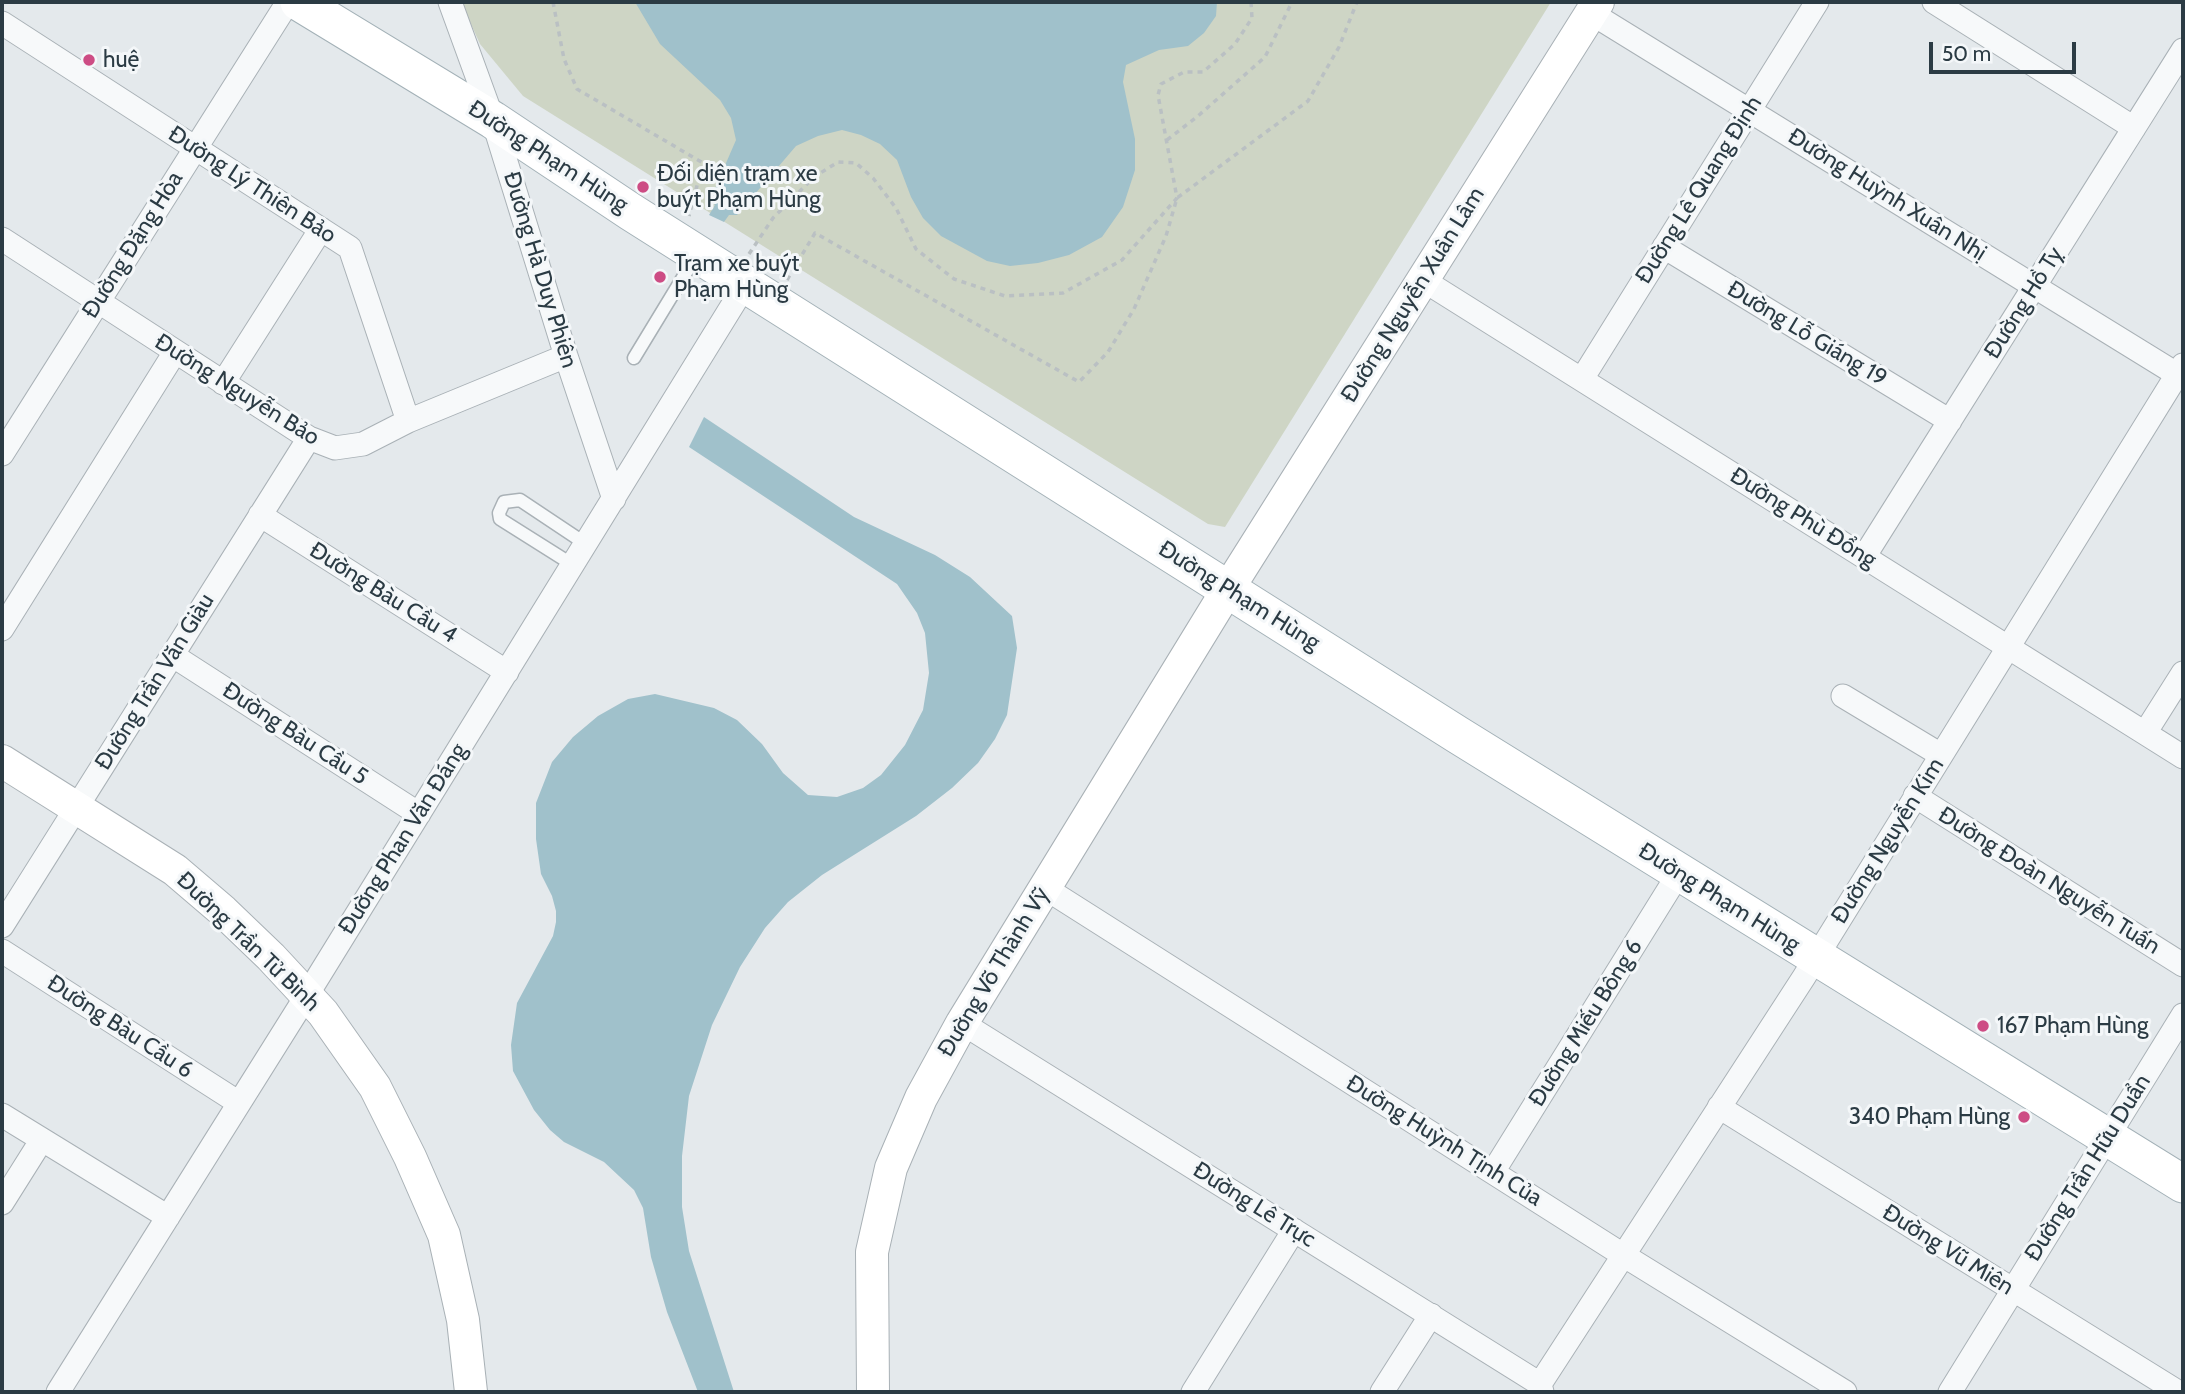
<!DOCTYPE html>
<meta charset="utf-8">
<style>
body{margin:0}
#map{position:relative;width:2185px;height:1394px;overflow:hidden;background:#e4e9ec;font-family:Cabin,sans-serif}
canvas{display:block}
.frame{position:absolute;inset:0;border:4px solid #2b3b44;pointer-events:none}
.scale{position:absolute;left:1929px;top:42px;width:147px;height:32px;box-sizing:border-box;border:4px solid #2b3b44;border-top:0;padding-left:9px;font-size:21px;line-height:24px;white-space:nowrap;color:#2b3b44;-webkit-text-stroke:5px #f4f7f9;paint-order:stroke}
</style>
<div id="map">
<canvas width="2185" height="1394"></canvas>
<div class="frame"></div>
<div class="scale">50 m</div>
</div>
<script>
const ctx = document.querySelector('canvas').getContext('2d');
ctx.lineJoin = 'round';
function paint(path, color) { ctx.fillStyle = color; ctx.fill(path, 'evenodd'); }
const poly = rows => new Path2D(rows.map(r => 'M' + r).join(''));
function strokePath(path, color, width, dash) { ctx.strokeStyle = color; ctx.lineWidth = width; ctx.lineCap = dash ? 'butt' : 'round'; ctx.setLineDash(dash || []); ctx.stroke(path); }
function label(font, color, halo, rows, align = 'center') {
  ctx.font = font + ' Cabin,sans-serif'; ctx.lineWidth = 6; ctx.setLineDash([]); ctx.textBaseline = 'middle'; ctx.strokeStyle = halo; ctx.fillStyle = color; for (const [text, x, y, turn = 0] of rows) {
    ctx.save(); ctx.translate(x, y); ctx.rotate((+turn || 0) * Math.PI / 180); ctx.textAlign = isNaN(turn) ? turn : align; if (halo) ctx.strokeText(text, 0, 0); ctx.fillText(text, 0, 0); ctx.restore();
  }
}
paint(poly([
 [461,2,1551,2,1225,527,1208,524,523,96,480,44]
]), '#ced5c5');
paint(poly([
 [635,2,1217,2,1216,16,1204,33,1188,46,1159,50,1126,65,1123,82,1135,139,1135,170,1123,207,1102,237,1069,255,1038,263,1010,266,987,261,941,236,923,218,911,197,897,160,880,144,861,135,842,130,818,136,796,146,737,215,729,215,724,222,709,215,715,205,710,200,736,140,731,118,720,100,660,44],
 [704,417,854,517,935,555,970,577,1012,616,1017,648,1007,715,995,739,978,763,952,788,916,816,822,875,788,902,765,928,740,967,712,1025,689,1096,682,1156,682,1207,689,1251,734,1392,698,1392,667,1312,651,1257,643,1208,634,1190,604,1162,564,1142,550,1130,534,1110,513,1071,511,1045,517,1003,553,936,556,922,556,911,552,896,541,874,536,839,536,803,552,762,573,737,598,716,628,699,655,694,714,708,737,720,762,744,783,773,808,795,837,797,863,788,881,775,905,745,923,710,929,673,925,633,917,613,897,584,689,447]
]), '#a0c1cb');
const lane = poly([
 [634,358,696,256],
 [573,565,500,519,499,513,504,502,520,500,586,544]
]);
const street = poly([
 [450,2,493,120,566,356,614,499],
 [1934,2,2134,128],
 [1591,13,2183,378],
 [2,23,350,248,408,421],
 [2,239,309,438,335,448,363,444,408,421,566,356],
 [1664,247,1950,421],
 [1423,280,2183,757],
 [1582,379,1817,2],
 [223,383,321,229],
 [2,454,288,2],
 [260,515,507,672],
 [1864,557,2183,50],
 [2,629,175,352],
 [172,655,419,814],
 [1843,696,1941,755],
 [2145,733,2183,673],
 [1915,796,2183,965],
 [1045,888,1623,1255,1845,1392],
 [2,926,309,438],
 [2,951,239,1103],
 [962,1023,1540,1384,1542,1392],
 [1719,1107,2178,1392],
 [2,1115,168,1217],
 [1493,1172,1679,873],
 [2,1203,41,1141],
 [1540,1384,1804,977,2183,365],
 [58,1392,307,995,745,285],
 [1193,1392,1294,1230],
 [1382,1392,1431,1315],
 [1950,1392,2183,1015]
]);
const secondary = poly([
 [2,761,175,870,223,911,271,957,323,1013,375,1087,410,1157,444,1235,463,1320,471,1392],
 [873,1392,872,1252,891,1168,921,1098,962,1023,1228,589,1598,2]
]);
const primary = poly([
 [299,2,493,120,631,212,1458,735,2183,1184]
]);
strokePath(lane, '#a9b1b6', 15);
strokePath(street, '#a9b1b6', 25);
strokePath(secondary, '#a9b1b6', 34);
strokePath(primary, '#a3b1b7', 39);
strokePath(poly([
 [553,2,564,59,577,89,703,163,689,216],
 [1167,140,1198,116,1265,57,1292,2],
 [749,254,773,218,814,177,838,162,856,163,873,178,896,208,916,249,954,279,1005,296,1063,293,1122,260,1177,198,1158,95,1161,84,1184,72,1203,72,1235,44,1252,18,1251,2],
 [787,280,815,233,1079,382,1108,352,1134,309,1166,236,1177,198,1308,101,1339,47,1357,2]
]), '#bac0c3', 3.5, [5, 5]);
strokePath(lane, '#f7f9fa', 12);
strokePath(street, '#f7f9fa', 23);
strokePath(secondary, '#fff', 32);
strokePath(primary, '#fff', 37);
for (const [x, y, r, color] of [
 [89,60,7,"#cd4c84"],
 [643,187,7,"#cd4c84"],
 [660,277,7,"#cd4c84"],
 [1983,1026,7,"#cd4c84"],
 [2024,1117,7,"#cd4c84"]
]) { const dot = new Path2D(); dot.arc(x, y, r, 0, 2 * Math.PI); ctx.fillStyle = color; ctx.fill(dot); strokePath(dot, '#f4f7f9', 2.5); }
label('23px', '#2b3b44', '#f4f7f9', [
 ["huệ",103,60],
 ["Đối diện trạm xe",657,174],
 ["buýt Phạm Hùng",657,200],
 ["Trạm xe buýt",674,264],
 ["Phạm Hùng",674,290],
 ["167 Phạm Hùng",1997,1026],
 ["340 Phạm Hùng",2010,1117,"right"]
], 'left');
label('23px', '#2b3b44', '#f4f7f9', [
 ["Đường Phạm Hùng",548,157,33],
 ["Đường Lý Thiên Bảo",252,185,33],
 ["Đường Lê Quang Định",1699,190,-58],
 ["Đường Huỳnh Xuân Nhị",1887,195,32],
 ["Đường Đặng Hòa",133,245,-58],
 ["Đường Hà Duy Phiên",540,270,73],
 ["Đường Nguyễn Xuân Lâm",1413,295,-58],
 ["Đường Hồ Tỵ",2024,303,-58],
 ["Đường Lỗ Giáng 19",1807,334,31],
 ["Đường Nguyễn Bảo",237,390,32],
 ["Đường Phù Đổng",1803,518,32],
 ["Đường Bàu Cầu 4",383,593,32],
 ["Đường Phạm Hùng",1239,596,32],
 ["Đường Trần Văn Giàu",155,682,-58],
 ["Đường Bàu Cầu 5",295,734,33],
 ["Đường Phan Văn Đáng",403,839,-58],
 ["Đường Nguyễn Kim",1888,841,-58],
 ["Đường Đoàn Nguyễn Tuấn",2049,881,32],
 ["Đường Phạm Hùng",1719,898,32],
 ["Đường Trần Tử Bình",248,942,44],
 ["Đường Võ Thành Vỹ",994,972,-59],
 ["Đường Miếu Bông 6",1586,1023,-58],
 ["Đường Bàu Cầu 6",120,1027,33],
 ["Đường Huỳnh Tịnh Của",1444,1141,32],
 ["Đường Trần Hữu Duẩn",2088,1168,-58],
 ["Đường Lê Trực",1254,1205,32],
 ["Đường Vũ Miên",1948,1250,32]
]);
</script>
